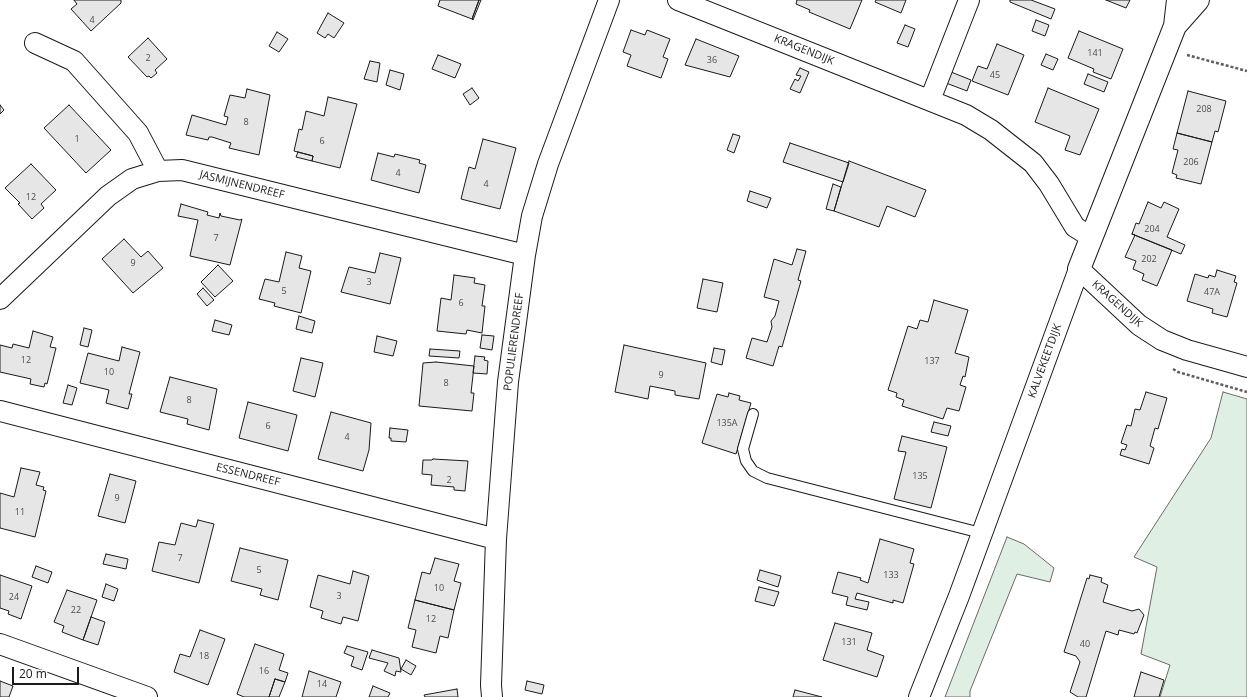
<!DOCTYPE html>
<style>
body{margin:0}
#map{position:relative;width:1247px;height:697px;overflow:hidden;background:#fff;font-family:"Open Sans",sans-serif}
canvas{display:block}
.scale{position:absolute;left:12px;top:667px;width:67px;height:18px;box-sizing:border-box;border:2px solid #1a1a1a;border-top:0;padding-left:5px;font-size:12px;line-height:14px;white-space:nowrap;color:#1a1a1a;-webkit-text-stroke:3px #fff;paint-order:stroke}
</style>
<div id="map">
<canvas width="1247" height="697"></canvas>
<div class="scale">20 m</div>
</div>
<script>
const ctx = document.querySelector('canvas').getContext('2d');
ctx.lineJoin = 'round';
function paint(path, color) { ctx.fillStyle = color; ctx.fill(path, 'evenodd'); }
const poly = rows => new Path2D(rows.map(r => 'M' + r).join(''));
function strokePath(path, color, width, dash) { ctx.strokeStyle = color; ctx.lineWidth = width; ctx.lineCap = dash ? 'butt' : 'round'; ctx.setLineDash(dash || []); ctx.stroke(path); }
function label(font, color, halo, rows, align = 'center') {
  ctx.font = font + ' "Open Sans",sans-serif'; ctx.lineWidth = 3; ctx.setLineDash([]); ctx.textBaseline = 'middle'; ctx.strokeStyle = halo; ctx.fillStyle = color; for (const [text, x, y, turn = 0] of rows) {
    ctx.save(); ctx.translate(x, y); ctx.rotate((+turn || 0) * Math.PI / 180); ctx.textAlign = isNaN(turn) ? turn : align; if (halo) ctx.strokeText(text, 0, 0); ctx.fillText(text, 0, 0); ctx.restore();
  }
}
const green = poly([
 [1223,392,1247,399,1247,697,1160,697,1170,665,1141,654,1157,567,1134,557,1211,438,1223,392],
 [1007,537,1024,544,1054,568,1050,582,1017,574,970,691,970,697,945,697,1007,537]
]);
paint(green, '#e0efe3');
strokePath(green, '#6a6a6a', 1);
const building = poly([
 [74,0,121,0,121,3,91,31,71,9,77,4,74,0],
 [440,0,479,0,472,19,438,6,440,0],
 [479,0,481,0,473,20,472,19,479,0],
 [797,0,862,0,850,29,809,12,810,10,796,4,797,0],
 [876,0,906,0,901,13,875,2,876,0],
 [1010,0,1031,0,1055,9,1051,19,1010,2,1010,0],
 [1106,0,1130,0,1126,8,1106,0],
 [328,13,344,23,334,38,328,34,325,38,317,33,328,13],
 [1036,20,1049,25,1045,36,1032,31,1036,20],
 [905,25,915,29,908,47,897,43,905,25],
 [631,30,645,35,647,30,670,39,663,57,668,59,661,78,627,66,631,55,623,52,631,30],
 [1079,31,1123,49,1111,79,1093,72,1094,69,1068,58,1079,31],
 [277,32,288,39,279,52,269,46,277,32],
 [148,38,167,59,155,70,157,73,151,78,149,76,147,77,128,57,148,38],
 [696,39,739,56,730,77,685,65,696,39],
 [997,44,1024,55,1008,95,972,81,978,66,987,69,997,44],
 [1046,54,1058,59,1053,70,1041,65,1046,54],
 [438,55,461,64,455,78,432,69,438,55],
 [370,61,380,63,377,82,364,79,370,61],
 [800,68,809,72,800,93,790,89,795,79,798,81,801,76,796,75,800,68],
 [390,70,404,74,400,90,386,85,390,70],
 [951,72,971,80,967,91,946,83,951,72],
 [1088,74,1108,82,1104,92,1084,84,1088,74],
 [472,88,479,98,470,105,463,94,472,88],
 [1048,88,1099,109,1080,155,1065,150,1070,136,1035,122,1048,88],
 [247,89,270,95,259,155,229,148,231,143,212,137,209,137,208,140,186,135,192,115,226,125,228,117,224,116,230,95,245,98,247,89],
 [1188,91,1226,101,1218,132,1215,131,1212,142,1177,133,1188,91],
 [328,97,357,104,340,168,312,161,313,156,294,151,299,129,302,130,306,111,324,116,328,97],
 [0,105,4,110,0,114,0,105],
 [69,105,111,150,86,173,44,128,69,105],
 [1177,133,1212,142,1201,184,1176,178,1177,175,1172,173,1178,150,1173,149,1177,133],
 [733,134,740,136,734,153,727,150,733,134],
 [483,139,516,148,500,209,461,199,469,167,475,169,483,139],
 [790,143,849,163,843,182,783,162,790,143],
 [298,152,313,156,312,161,296,157,298,152],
 [378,153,394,157,395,154,420,160,419,163,426,165,419,193,371,180,378,153],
 [849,161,926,190,915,217,887,206,879,227,834,211,849,161],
 [31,164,56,190,41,204,44,208,32,219,18,204,20,203,5,188,31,164],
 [833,184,841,187,834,211,826,209,833,184],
 [750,191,771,198,767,208,747,201,750,191],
 [1148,202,1161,208,1164,202,1179,209,1167,237,1185,245,1181,254,1132,234,1136,223,1139,224,1148,202],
 [181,204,208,212,207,215,219,218,220,213,221,216,240,220,242,219,230,265,190,256,198,220,178,216,181,204],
 [1132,234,1172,250,1157,286,1142,280,1144,274,1133,269,1136,261,1125,257,1135,235,1132,234],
 [124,239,141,257,148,251,163,268,133,293,102,259,124,239],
 [797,249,806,251,798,280,801,281,782,347,779,346,773,366,746,358,752,338,767,342,772,327,771,321,775,316,779,301,764,297,774,259,792,265,797,249],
 [286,252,302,256,299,268,311,271,301,313,274,306,275,303,259,299,265,279,279,282,286,252],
 [380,253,401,258,390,304,341,292,349,267,375,273,380,253],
 [218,265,233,281,215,297,201,282,218,265],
 [1217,270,1236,276,1234,282,1237,283,1227,317,1212,313,1213,309,1187,301,1195,274,1208,278,1209,275,1215,277,1217,270],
 [454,275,475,278,474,283,485,285,482,306,485,306,482,333,467,330,466,334,437,331,441,298,451,300,454,275],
 [703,279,723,283,717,312,697,308,703,279],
 [203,288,214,300,207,306,197,294,203,288],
 [934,300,968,310,955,353,969,357,965,377,963,376,960,385,966,387,959,411,947,408,943,419,902,406,904,400,896,397,897,393,888,390,908,326,917,329,920,320,928,322,934,300],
 [299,316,315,321,312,333,296,329,299,316],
 [215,320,232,325,229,335,212,331,215,320],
 [84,328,92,330,88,347,80,345,84,328],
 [33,331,53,337,50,347,56,348,47,384,45,383,44,387,30,384,31,379,0,372,0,345,12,348,13,344,29,348,33,331],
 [482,335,494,336,492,350,480,348,482,335],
 [377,336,397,341,393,356,374,352,377,336],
 [624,345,706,363,699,399,675,395,675,391,650,386,648,399,615,392,624,345],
 [122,347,140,352,129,394,132,394,128,409,106,403,109,390,80,383,88,353,119,361,122,347],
 [714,348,725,350,722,365,711,362,714,348],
 [430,349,460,351,459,358,429,356,430,349],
 [475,356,485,357,484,360,488,361,487,374,473,373,475,356],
 [301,358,323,363,315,397,293,391,301,358],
 [436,362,474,366,471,393,474,393,472,411,419,406,423,363,436,362],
 [170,377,217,389,209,430,187,424,188,419,160,412,170,377],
 [68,385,77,388,72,405,63,403,68,385],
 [1146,392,1167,398,1158,429,1155,428,1150,446,1154,448,1149,464,1120,455,1122,449,1125,450,1127,445,1121,443,1127,425,1131,426,1135,409,1140,410,1146,392],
 [729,393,740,396,739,400,751,403,736,454,702,443,717,394,728,397,729,393],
 [248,402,297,415,288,451,239,438,248,402],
 [331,412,371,423,369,450,363,471,318,459,331,412],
 [934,422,951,426,948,436,931,432,934,422],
 [390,428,408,430,406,442,391,441,391,438,389,438,390,428],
 [902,436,947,447,931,508,894,499,906,452,898,451,902,436],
 [433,459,468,461,465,491,454,490,454,487,431,485,432,475,422,474,423,460,432,460,433,459],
 [21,468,40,472,36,485,44,487,43,490,46,491,35,537,0,528,0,493,14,497,21,468],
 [110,474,136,481,125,523,98,516,110,474],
 [198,520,214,524,199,583,152,571,159,542,175,545,181,523,196,527,198,520],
 [880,539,914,549,910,563,914,564,903,603,893,600,893,603,857,593,855,599,869,602,867,610,846,605,848,597,832,593,838,572,861,578,860,580,868,583,880,539],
 [240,548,288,560,278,600,260,595,262,589,231,581,240,548],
 [106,554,128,559,126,569,103,564,106,554],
 [435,558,459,564,454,581,461,583,454,610,415,600,422,572,430,574,435,558],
 [36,566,52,572,48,583,32,577,36,566],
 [760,570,781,576,778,587,757,580,760,570],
 [353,571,369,576,358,621,343,617,341,624,321,618,323,611,310,607,318,575,350,584,353,571],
 [0,575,32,586,21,619,8,614,9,611,0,608,0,575],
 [1090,575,1102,578,1101,582,1108,585,1103,602,1132,611,1139,609,1144,615,1137,633,1135,632,1134,634,1119,630,1118,635,1106,631,1086,697,1078,697,1070,692,1080,662,1076,656,1064,652,1087,578,1089,579,1090,575],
 [106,584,118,589,114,601,102,597,106,584],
 [759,587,779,592,774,606,755,601,759,587],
 [67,590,97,600,83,640,62,632,64,626,54,622,67,590],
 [415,600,454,610,448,638,440,636,436,653,412,647,416,630,408,628,415,600],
 [91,617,105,622,98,645,83,640,91,617],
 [835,623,872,633,867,650,884,656,877,677,823,660,835,623],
 [200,630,225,639,208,685,174,672,180,654,190,657,200,630],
 [255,644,284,654,279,670,288,673,285,682,275,679,269,697,244,697,237,694,255,644],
 [347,646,368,652,362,670,351,666,354,657,344,653,347,646],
 [372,650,399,658,401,672,396,671,395,676,384,671,388,663,369,658,372,650],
 [406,660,416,666,411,675,401,669,406,660],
 [309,671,341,682,336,697,302,697,309,671],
 [1141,672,1164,680,1159,697,1134,697,1141,672],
 [275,679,285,682,279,697,269,697,275,679],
 [0,681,13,686,9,697,0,697,0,681],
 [527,681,544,685,542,694,525,690,527,681],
 [373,686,390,693,388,697,369,697,373,686],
 [457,689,458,697,425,697,424,695,457,689],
 [795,690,822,697,793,697,795,690]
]);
paint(building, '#e6e6e6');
strokePath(building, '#1a1a1a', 1);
const lane = poly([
 [753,414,743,449,746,461,753,471,767,478,981,533]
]);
const street = poly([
 [678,0,966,115,991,130,1033,163,1049,184,1075,227,1091,237],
 [35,43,74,61,138,133,158,171],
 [930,100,969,0],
 [0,299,108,196,132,179,158,171,182,170,525,255],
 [0,411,496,539],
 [0,644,147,697],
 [492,697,491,685,496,539,508,382,525,255,532,216,548,164,609,0],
 [919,697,959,596,1079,269,1139,325,1162,340,1187,350,1247,367]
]);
const secondary = poly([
 [1175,26,1198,0],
 [1079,269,1175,26,1178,0]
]);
strokePath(lane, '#1a1a1a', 12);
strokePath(street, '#1a1a1a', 22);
strokePath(secondary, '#1a1a1a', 24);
strokePath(poly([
 [1187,55,1247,71],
 [1173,369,1178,372,1247,392]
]), '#5f5f5f', 2.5, [3, 2]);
strokePath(lane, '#fff', 10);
strokePath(street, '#fff', 20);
strokePath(secondary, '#fff', 22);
label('9px', '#4d4d4d', null, [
 ["4",92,20],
 ["141",1095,53],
 ["2",148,58],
 ["36",712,60],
 ["45",995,75],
 ["208",1204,109],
 ["8",246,122],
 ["1",77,139],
 ["6",322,141],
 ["206",1191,162],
 ["4",398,173],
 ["4",486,184],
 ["12",31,197],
 ["204",1152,229],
 ["7",216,238],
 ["202",1149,259],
 ["9",133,263],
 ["3",369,282],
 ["5",284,291],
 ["47A",1212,292],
 ["6",461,303],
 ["12",26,360],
 ["137",932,361],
 ["10",109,372],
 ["9",661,375],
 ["8",446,383],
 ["8",189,400],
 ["135A",727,423],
 ["6",268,426],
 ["4",347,437],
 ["135",920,476],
 ["2",449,480],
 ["9",117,498],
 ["11",20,512],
 ["7",180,558],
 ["5",259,570],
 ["133",891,575],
 ["10",439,588],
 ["3",339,596],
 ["24",14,597],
 ["22",76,610],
 ["12",431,619],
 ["131",849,642],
 ["40",1085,644],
 ["18",204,656],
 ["16",264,671],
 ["14",322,684]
]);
label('11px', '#1a1a1a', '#fff', [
 ["KRAGENDIJK",804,50,22],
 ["JASMIJNENDREEF",242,185,14],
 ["KRAGENDIJK",1117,304,42],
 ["POPULIERENDREEF",514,342,-83],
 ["KALVEKEETDIJK",1045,361,-70],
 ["ESSENDREEF",248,475,14]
]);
</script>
